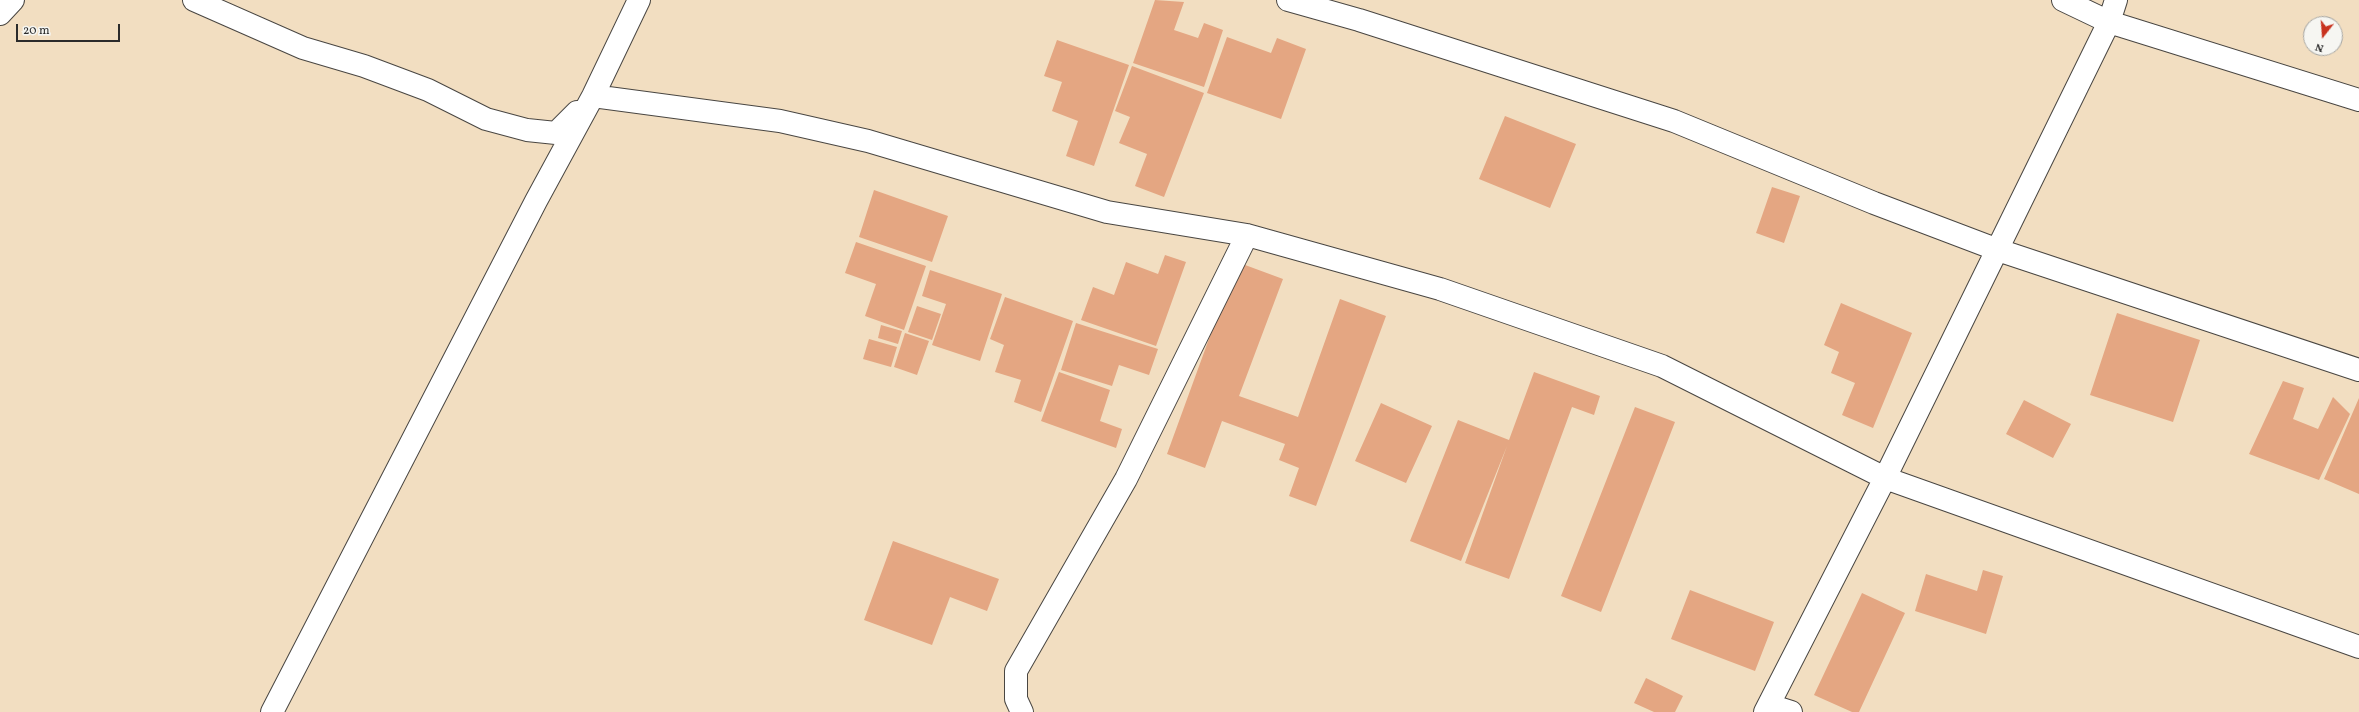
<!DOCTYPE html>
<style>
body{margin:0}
#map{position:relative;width:2359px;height:712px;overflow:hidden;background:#f2dec1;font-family:Vollkorn,serif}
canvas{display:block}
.north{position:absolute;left:2303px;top:16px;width:40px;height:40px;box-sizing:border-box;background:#f6f6f2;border:1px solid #a5a5a2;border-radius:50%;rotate:197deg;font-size:11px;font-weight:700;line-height:16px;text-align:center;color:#2b2b2b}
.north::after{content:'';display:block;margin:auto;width:14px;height:18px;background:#c8321e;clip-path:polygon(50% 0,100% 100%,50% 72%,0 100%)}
.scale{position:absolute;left:16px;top:24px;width:104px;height:18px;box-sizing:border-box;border:2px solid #2b2b2b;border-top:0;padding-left:5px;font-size:12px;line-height:14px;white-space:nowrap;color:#2b2b2b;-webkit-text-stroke:3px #f6f6f2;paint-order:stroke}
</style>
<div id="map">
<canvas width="2359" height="712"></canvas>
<div class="north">N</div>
<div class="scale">20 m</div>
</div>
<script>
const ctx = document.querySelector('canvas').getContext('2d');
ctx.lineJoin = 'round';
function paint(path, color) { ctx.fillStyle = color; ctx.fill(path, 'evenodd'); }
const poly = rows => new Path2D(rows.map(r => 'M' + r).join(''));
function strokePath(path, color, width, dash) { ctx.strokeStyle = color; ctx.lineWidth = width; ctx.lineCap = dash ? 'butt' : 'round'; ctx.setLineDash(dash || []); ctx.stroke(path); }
paint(poly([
 [1155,0,1184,2,1174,30,1198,38,1204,23,1223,30,1204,87,1133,63],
 [1227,37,1271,53,1277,38,1306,49,1281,119,1207,93],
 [1057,40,1129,65,1094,166,1066,156,1078,121,1052,111,1062,82,1044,76],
 [1132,66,1204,93,1164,197,1135,186,1147,154,1119,143,1130,117,1115,111],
 [1505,116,1576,144,1550,208,1479,179],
 [1772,187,1800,196,1784,243,1756,233],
 [874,190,948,216,932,262,859,237],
 [856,242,926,266,904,330,865,316,876,284,845,273],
 [1165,255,1186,262,1156,346,1081,320,1093,287,1114,295,1126,262,1158,274],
 [1237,262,1283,279,1239,396,1298,417,1340,299,1386,316,1316,506,1289,496,1299,468,1279,460,1285,444,1222,421,1205,468,1167,454],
 [930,270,1002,294,980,361,932,345,946,304,922,296],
 [1005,297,1073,321,1041,412,1014,402,1021,380,995,372,1004,345,990,339],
 [1841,303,1912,333,1873,428,1842,415,1855,383,1831,373,1839,352,1824,345],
 [917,306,941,314,932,340,908,332],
 [2117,313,2200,340,2173,422,2090,395],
 [1076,323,1158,349,1149,375,1119,365,1112,386,1061,370],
 [881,325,902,331,898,344,878,338],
 [905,333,929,341,917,375,894,367],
 [869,339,897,347,891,367,863,359],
 [1059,372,1110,390,1100,421,1122,429,1116,448,1041,421],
 [1534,372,1600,396,1594,415,1572,407,1509,579,1465,563,1507,446,1461,561,1410,541,1458,420,1509,440],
 [2283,381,2304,388,2293,419,2318,429,2333,397,2350,414,2319,480,2249,454],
 [2359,398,2359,494,2324,479],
 [2024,400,2071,424,2053,458,2006,434],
 [1381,403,1432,426,1406,483,1355,461],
 [1635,407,1675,422,1601,612,1561,596],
 [893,541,999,579,987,611,950,597,932,645,864,620],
 [1983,570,2003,576,1986,634,1915,611,1926,574,1977,591],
 [1690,590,1774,622,1755,671,1671,639],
 [1862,593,1905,613,1859,712,1852,712,1814,695],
 [1646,678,1683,696,1675,712,1654,712,1634,703]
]), '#e4a682');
const street = poly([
 [194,0,303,48,364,66,428,90,486,119,527,130,556,133,577,112],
 [1288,0,1359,20,1674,121,1874,203,1998,250,2359,370],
 [2063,0,2109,22,2359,100],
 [0,14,13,0],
 [593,96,780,121,868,141,1107,212,1247,235,1440,289,1662,366,1885,478,2359,647],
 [1769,705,1791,712],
 [272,712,536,201,593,96,639,0],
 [1022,712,1016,699,1016,671,1126,479,1247,235],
 [1765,712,1885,478,2109,22,2116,0]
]);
strokePath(street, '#494642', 24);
strokePath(street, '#fff', 22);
</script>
